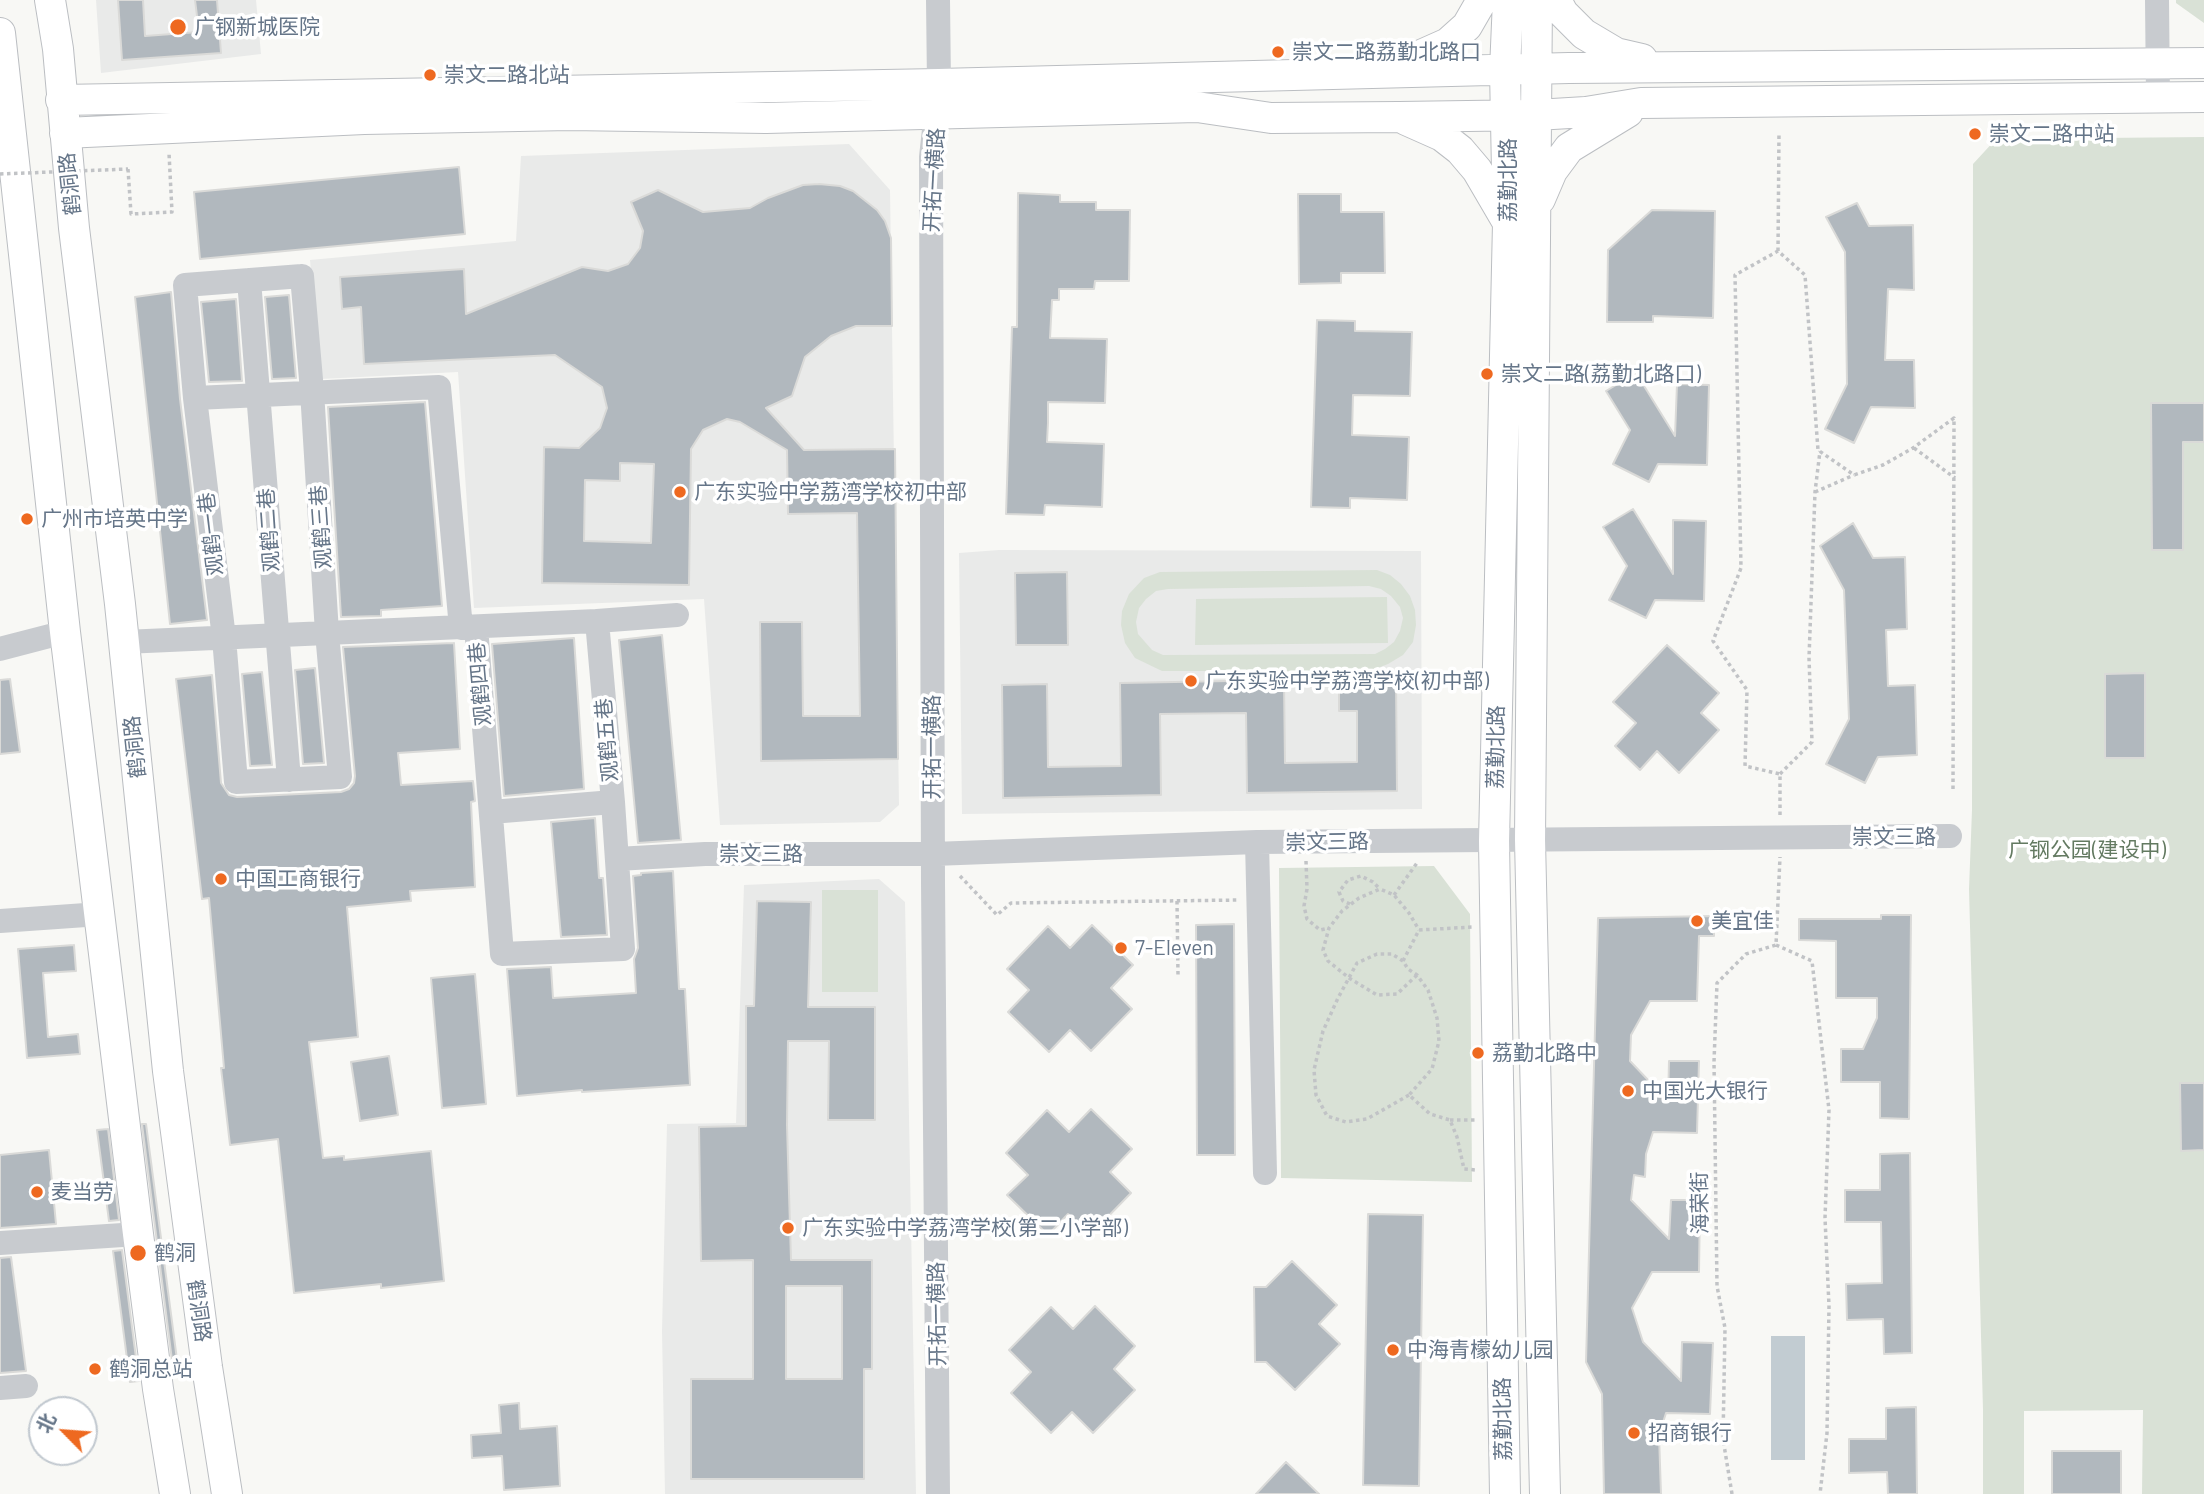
<!DOCTYPE html>
<meta charset="utf-8">
<style>
body{margin:0}
#map{position:relative;width:2204px;height:1494px;overflow:hidden;background:#f8f8f5;font-family:Barlow,"Noto Sans SC",sans-serif}
canvas{display:block}
.north{position:absolute;left:28px;top:1396px;width:70px;height:70px;box-sizing:border-box;background:#fff;border:2px solid #c1c8cf;border-radius:50%;rotate:295deg;font-size:19px;font-weight:700;line-height:28px;text-align:center;color:#657588}
.north::after{content:'';display:block;margin:auto;width:24px;height:32px;background:#ee6920;clip-path:polygon(50% 0,100% 100%,50% 72%,0 100%)}
</style>
<div id="map">
<canvas width="2204" height="1494"></canvas>
<div class="north">北</div>
</div>
<script>
const ctx = document.querySelector('canvas').getContext('2d');
ctx.lineJoin = 'round';
function paint(path, color) { ctx.fillStyle = color; ctx.fill(path, 'evenodd'); }
const poly = rows => new Path2D(rows.map(r => 'M' + r).join(''));
function strokePath(path, color, width, dash) { ctx.strokeStyle = color; ctx.lineWidth = width; ctx.lineCap = dash ? 'butt' : 'round'; ctx.setLineDash(dash || []); ctx.stroke(path); }
function label(font, color, halo, rows, align = 'center') {
  ctx.font = font + ' Barlow,"Noto Sans SC",sans-serif'; ctx.lineWidth = 7; ctx.setLineDash([]); ctx.textBaseline = 'middle'; ctx.strokeStyle = halo; ctx.fillStyle = color; for (const [text, x, y, turn = 0] of rows) {
    ctx.save(); ctx.translate(x, y); ctx.rotate((+turn || 0) * Math.PI / 180); ctx.textAlign = isNaN(turn) ? turn : align; if (halo) ctx.strokeText(text, 0, 0); ctx.fillText(text, 0, 0); ctx.restore();
  }
}
paint(poly([
 [96,0,256,0,261,54,101,73],
 [849,144,890,190,899,805,880,822,720,825,704,599,474,608,458,372,321,379,310,260,516,241,521,156],
 [999,550,1421,551,1422,809,962,814,959,553],
 [879,879,905,902,916,1494,665,1494,662,1331,667,1124,736,1123,744,885]
]), '#e9eae9');
paint(poly([
 [2176,0,2204,0,2204,23,2176,3],
 [2204,137,2204,1494,2142,1494,2143,1410,2024,1411,2024,1494,1983,1494,1983,1410,1969,889,1972,810,1973,164,1996,139],
 [1377,570,1390,575,1401,584,1410,596,1415,610,1416,625,1413,642,1403,655,1388,664,1370,671,1162,671,1135,658,1125,643,1121,625,1122,611,1129,594,1144,578,1160,572],
 [1369,586,1381,589,1391,596,1400,607,1403,618,1400,631,1394,642,1385,649,1375,654,1163,655,1152,650,1138,634,1136,622,1139,608,1146,599,1156,591,1168,589],
 [1387,597,1388,643,1195,645,1196,599],
 [1434,866,1470,914,1472,1182,1281,1178,1279,868],
 [822,890,878,890,878,992,822,992]
]), '#d9e1d6');
paint(poly([
 [1771,1336,1805,1336,1805,1460,1771,1460]
]), '#c2ccd2');
const building = poly([
 [118,0,143,0,145,36,199,32,195,0,217,0,221,53,122,60,118,0],
 [459,167,465,234,200,259,194,192,459,167],
 [819,184,840,186,853,191,877,210,885,221,891,238,892,326,856,326,831,336,805,357,792,396,766,408,804,450,895,449,898,759,761,761,760,622,802,622,803,716,860,716,857,513,788,514,787,450,740,422,727,419,703,430,691,449,689,585,542,583,544,447,579,448,600,428,607,408,602,387,555,355,364,364,361,307,342,309,340,277,464,269,466,314,582,267,608,271,628,264,640,248,643,231,631,202,658,190,703,212,750,208,768,198,803,185,819,184],
 [620,463,654,464,651,543,584,541,585,480,620,481,620,463],
 [1018,193,1060,195,1060,202,1096,202,1096,210,1130,210,1129,281,1095,281,1094,289,1059,289,1059,300,1052,300,1050,338,1107,339,1105,403,1048,402,1048,423,1047,442,1104,444,1102,507,1045,505,1044,515,1006,514,1012,327,1017,327,1018,193],
 [1298,194,1341,194,1341,212,1384,212,1385,273,1341,273,1341,283,1299,284,1298,194],
 [1857,203,1869,226,1913,225,1914,290,1888,289,1885,360,1914,360,1915,408,1871,407,1854,443,1825,429,1847,384,1845,252,1826,217,1857,203],
 [1652,210,1715,211,1713,318,1653,316,1653,322,1607,322,1608,250,1652,210],
 [171,292,180,399,207,620,170,624,135,297,171,292],
 [289,295,296,378,272,379,265,297,289,295],
 [236,299,242,381,209,382,201,302,236,299],
 [1317,320,1355,321,1355,331,1412,332,1410,396,1353,395,1352,435,1409,437,1407,500,1350,498,1350,508,1311,507,1317,320],
 [1636,373,1675,436,1677,384,1709,385,1707,465,1658,464,1649,482,1613,464,1630,430,1606,391,1636,373],
 [425,402,442,606,381,610,381,616,341,617,328,407,425,402],
 [2151,403,2204,403,2204,442,2183,442,2183,550,2152,550,2151,403],
 [1633,509,1673,574,1673,520,1706,521,1704,601,1655,600,1646,618,1609,600,1627,566,1603,527,1633,509],
 [1853,523,1873,558,1905,557,1907,629,1886,630,1888,686,1915,685,1917,755,1878,757,1865,783,1826,764,1849,719,1844,590,1820,546,1853,523],
 [1067,572,1068,645,1016,645,1015,573,1067,572],
 [662,635,681,840,638,843,619,640,662,635],
 [574,638,584,789,504,796,492,644,574,638],
 [454,643,460,749,398,753,401,785,473,781,475,801,471,802,475,887,410,891,411,901,347,907,358,1037,309,1042,323,1158,344,1156,344,1160,431,1151,444,1281,381,1288,381,1284,294,1293,278,1139,230,1145,221,1068,224,1068,209,898,202,899,176,679,212,675,221,783,229,795,237,797,341,792,349,789,354,783,355,776,343,647,454,643],
 [1667,645,1719,693,1701,713,1719,730,1679,773,1657,751,1640,770,1615,746,1636,723,1613,702,1667,645],
 [315,668,324,763,303,764,295,670,315,668],
 [262,672,272,765,250,766,242,674,262,672],
 [2145,673,2145,758,2105,758,2105,674,2145,673],
 [1396,678,1397,791,1247,793,1246,713,1160,714,1161,795,1003,798,1002,685,1047,684,1048,767,1121,766,1120,683,1284,680,1285,763,1357,762,1357,711,1339,711,1339,679,1396,678],
 [10,679,20,752,0,754,0,680,10,679],
 [595,818,599,878,603,878,607,935,561,937,551,822,595,818],
 [673,871,679,989,685,989,690,1085,582,1092,582,1090,517,1096,507,969,551,967,553,998,636,993,634,959,638,948,633,876,641,875,641,873,673,871],
 [757,901,811,902,808,1007,875,1007,875,1120,828,1120,829,1041,788,1041,787,1125,791,1260,872,1260,872,1369,864,1369,864,1479,691,1479,691,1379,753,1379,753,1260,701,1261,699,1127,746,1126,746,1006,754,1006,757,901],
 [786,1286,842,1286,842,1379,786,1379,786,1286],
 [1881,915,1911,915,1909,1119,1880,1118,1880,1082,1841,1082,1841,1049,1863,1049,1877,1018,1877,998,1836,998,1836,941,1799,940,1799,919,1881,919,1881,915],
 [1714,916,1714,936,1699,936,1697,1001,1650,1001,1631,1035,1630,1061,1668,1101,1669,1061,1699,1061,1697,1133,1653,1132,1646,1154,1645,1177,1634,1175,1631,1200,1669,1239,1671,1200,1700,1200,1699,1272,1652,1272,1632,1308,1643,1342,1681,1381,1682,1342,1713,1343,1710,1414,1666,1413,1659,1435,1661,1494,1604,1494,1602,1394,1586,1362,1598,918,1714,916],
 [1234,924,1235,1155,1197,1155,1196,925,1234,924],
 [1092,925,1133,965,1111,988,1132,1009,1091,1051,1070,1030,1049,1052,1008,1012,1029,990,1007,969,1048,926,1070,948,1092,925],
 [74,945,76,971,43,973,48,1037,78,1034,80,1054,27,1058,18,949,74,945],
 [475,974,486,1104,442,1108,431,978,475,974],
 [389,1056,398,1115,360,1121,351,1062,389,1056],
 [2180,1083,2204,1083,2204,1150,2181,1151,2180,1083],
 [1091,1109,1132,1149,1110,1172,1131,1193,1090,1235,1068,1214,1048,1235,1007,1195,1028,1175,1006,1153,1047,1110,1069,1132,1091,1109],
 [142,1124,146,1124,179,1375,174,1376,142,1124],
 [108,1129,119,1220,109,1221,97,1130,108,1129],
 [49,1150,56,1224,0,1228,0,1155,49,1150],
 [1910,1153,1912,1353,1884,1354,1883,1319,1847,1320,1846,1284,1882,1283,1881,1222,1845,1222,1845,1190,1880,1190,1880,1154,1910,1153],
 [1368,1214,1423,1215,1419,1486,1363,1485,1368,1214],
 [122,1250,139,1381,130,1382,113,1251,122,1250],
 [11,1257,26,1371,0,1373,0,1258,11,1257],
 [1292,1261,1337,1305,1319,1324,1340,1344,1295,1390,1266,1362,1255,1362,1254,1287,1266,1287,1292,1261],
 [1095,1306,1135,1346,1114,1369,1135,1390,1093,1433,1072,1412,1051,1433,1011,1393,1031,1372,1009,1350,1051,1307,1073,1329,1095,1306],
 [519,1403,520,1429,557,1426,560,1486,504,1490,502,1456,472,1458,471,1435,501,1433,499,1405,519,1403],
 [1916,1407,1917,1494,1888,1494,1887,1472,1849,1473,1849,1439,1886,1439,1886,1408,1916,1407],
 [2052,1451,2121,1451,2121,1494,2052,1494,2052,1451],
 [1286,1462,1319,1494,1256,1494,1286,1462]
]);
paint(building, '#b1b8be');
strokePath(building, '#dadad8', 2);
const major = poly([
 [50,0,58,49,74,228,120,604,168,1071,207,1367,227,1494],
 [1537,0,1530,840,1545,1494],
 [1556,0,1563,13,1584,34,1616,53,1642,59],
 [0,33,65,632,138,1234,158,1389,175,1494],
 [1392,61,1412,59,1448,43,1467,26,1482,0],
 [61,100,939,84,1569,68,2204,63],
 [1406,120,1442,136,1460,150,1477,170,1508,223],
 [65,133,364,119,570,115,766,118,1197,107,1271,118,1399,117,1536,115,1586,112,1641,103,2204,97],
 [1540,199,1552,171,1569,148,1628,112],
 [1505,1494,1494,841,1508,223,1505,70,1508,0]
]);
strokePath(major, '#bbbec2', 32);
strokePath(poly([
 [128,169,131,214,172,212,169,153],
 [1778,251,1779,132],
 [1914,448,1955,478],
 [1815,492,1854,475],
 [1780,774,1812,742,1809,658,1815,492,1820,451],
 [1780,815,1780,774,1745,766,1747,690,1713,641,1741,568,1735,275,1778,251,1805,275,1818,450,1854,475,1883,465,1913,448,1954,418,1953,792],
 [1306,861,1307,889,1304,906,1307,919,1320,930,1329,928],
 [960,876,997,915,1011,903,1239,900],
 [1394,895,1417,863],
 [1177,901,1178,975],
 [1350,904,1343,901,1339,892,1348,880,1361,876,1373,882,1380,889],
 [1776,945,1812,961,1829,1110,1825,1218,1829,1306,1827,1433,1820,1494],
 [1403,961,1419,930,1473,927],
 [1417,975,1397,994,1377,995,1349,978,1328,961,1323,950,1329,928,1342,911,1359,898,1380,889,1394,895,1409,913,1419,930],
 [1409,1095,1367,1119,1346,1122,1327,1116,1316,1095,1314,1070,1323,1031,1338,998,1357,963,1377,954,1392,954,1403,961,1408,969,1417,975,1428,990,1437,1018,1439,1041,1432,1069,1409,1095,1430,1114,1450,1120,1457,1137,1464,1169,1476,1170],
 [1450,1120,1475,1120],
 [1732,1494,1723,1439,1725,1328,1717,1286,1714,1062,1717,983,1746,954,1776,945,1780,857]
]), '#c1c3c6', 3.5, [3.5, 3.5]);
strokePath(poly([
 [2157,0,2158,98],
 [302,276,312,391,327,633,340,777,236,782,224,638,195,398,185,285,302,276],
 [249,280,289,780],
 [195,398,439,387,461,628,476,627,502,954,623,949,613,802,597,621],
 [124,642,597,621,677,615],
 [0,649,65,632],
 [491,812,613,802],
 [1257,842,1265,1173],
 [617,859,705,854,933,854,1257,842,1950,836],
 [0,921,100,914],
 [0,1243,138,1234],
 [0,1388,26,1386],
 [938,1494,933,882,931,157,939,84,938,0]
]), '#c8cbcf', 24);
strokePath(major, '#fff', 30);
strokePath(poly([
 [0,174,128,169]
]), '#c1c3c6', 3.5, [3.5, 3.5]);
for (const [x, y, r, color] of [
 [178,27,9,"#ee6920"],
 [1278,52,7,"#ee6920"],
 [430,75,7,"#ee6920"],
 [1975,134,7,"#ee6920"],
 [1487,374,7,"#ee6920"],
 [680,492,7,"#ee6920"],
 [27,519,7,"#ee6920"],
 [1191,681,7,"#ee6920"],
 [221,879,7,"#ee6920"],
 [1697,921,7,"#ee6920"],
 [1121,948,7,"#ee6920"],
 [1478,1053,7,"#ee6920"],
 [1628,1091,7,"#ee6920"],
 [37,1192,7,"#ee6920"],
 [788,1228,7,"#ee6920"],
 [138,1253,9,"#ee6920"],
 [1393,1350,7,"#ee6920"],
 [95,1369,7,"#ee6920"],
 [1634,1433,7,"#ee6920"]
]) { const dot = new Path2D(); dot.arc(x, y, r, 0, 2 * Math.PI); ctx.fillStyle = color; ctx.fill(dot); strokePath(dot, '#fff', 2.5); }
label('21px', '#657588', '#fff', [
 ["广钢新城医院",194,27],
 ["崇文二路荔勤北路口",1292,52],
 ["崇文二路北站",444,75],
 ["崇文二路中站",1989,134],
 ["崇文二路(荔勤北路口)",1501,374],
 ["广东实验中学荔湾学校初中部",694,492],
 ["广州市培英中学",41,519],
 ["广东实验中学荔湾学校(初中部)",1205,681],
 ["中国工商银行",235,879],
 ["美宜佳",1711,921],
 ["7-Eleven",1135,948],
 ["荔勤北路中",1492,1053],
 ["中国光大银行",1642,1091],
 ["麦当劳",51,1192],
 ["广东实验中学荔湾学校(第二小学部)",802,1228],
 ["鹤洞",154,1253],
 ["中海青檬幼儿园",1407,1350],
 ["鹤洞总站",109,1369],
 ["招商银行",1648,1433]
], 'left');
label('21px', '#657588', '#fff', [
 ["开拓一横路",934,180,-87],
 ["荔勤北路",1508,180,-90],
 ["鹤洞路",70,184,-96],
 ["观鹤三巷",321,527,-94],
 ["观鹤二巷",269,530,-94],
 ["观鹤一巷",211,534,-97],
 ["观鹤四巷",480,684,-95],
 ["观鹤五巷",607,740,-95],
 ["鹤洞路",135,747,-96],
 ["开拓一横路",932,747,-90],
 ["荔勤北路",1496,747,-89],
 ["崇文三路",1894,837],
 ["崇文三路",1327,842,-1],
 ["崇文三路",761,854],
 ["海荣街",1700,1203,-91],
 ["鹤洞路",199,1311,82],
 ["开拓一横路",937,1314,-91],
 ["荔勤北路",1503,1419,-91]
]);
label('21px', '#637a61', '#fff', [
 ["广钢公园(建设中)",2087,850]
]);
</script>
